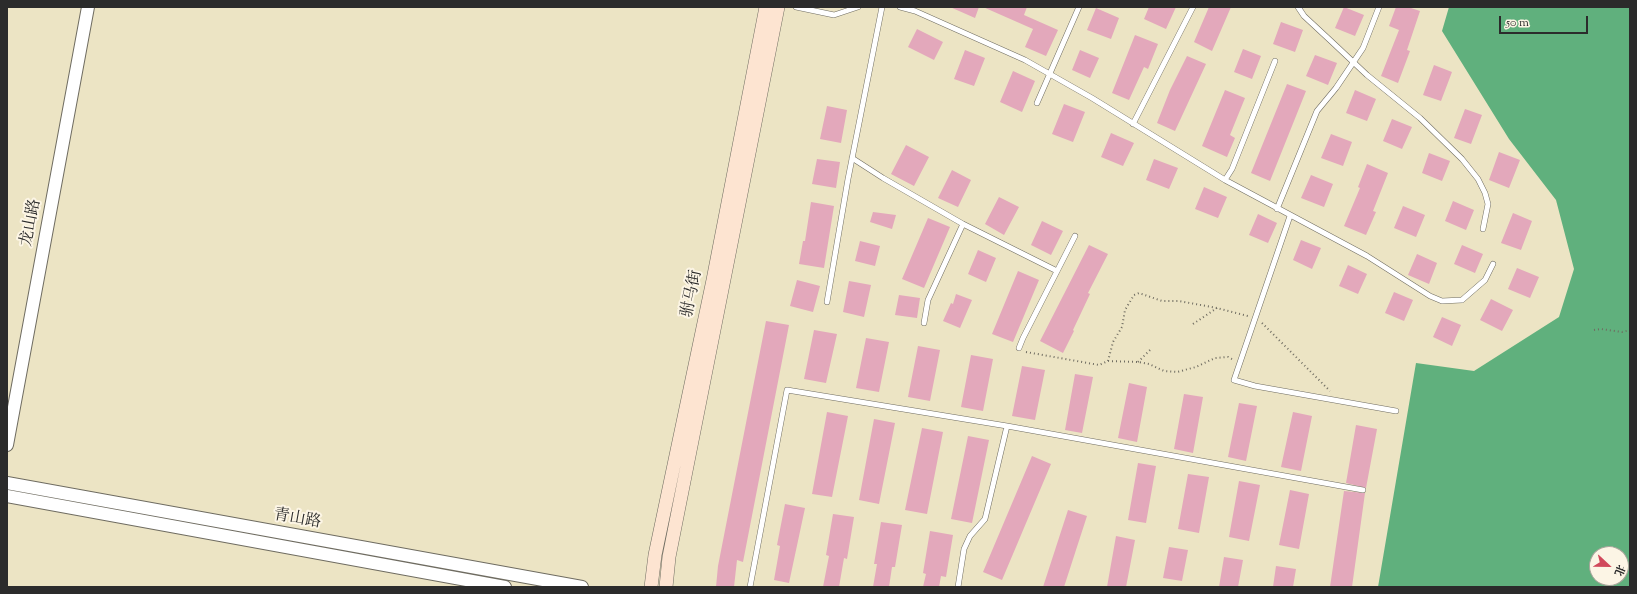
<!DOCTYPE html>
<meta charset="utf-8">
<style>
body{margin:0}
#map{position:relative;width:1637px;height:594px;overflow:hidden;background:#ece4c4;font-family:"Sorts Mill Goudy","Noto Serif SC",serif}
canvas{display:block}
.frame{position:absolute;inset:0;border:8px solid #2b2b2b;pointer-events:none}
.north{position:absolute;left:1589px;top:546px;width:40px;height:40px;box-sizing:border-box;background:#fcf5e5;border:1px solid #a8a49b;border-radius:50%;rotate:112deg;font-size:11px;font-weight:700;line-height:16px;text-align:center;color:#2b2b2b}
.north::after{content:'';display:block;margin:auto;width:14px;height:18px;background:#d1495b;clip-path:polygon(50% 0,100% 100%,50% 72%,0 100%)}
.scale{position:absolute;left:1499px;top:16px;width:89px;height:18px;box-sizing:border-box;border:2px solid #2b2b2b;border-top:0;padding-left:5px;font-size:12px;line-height:14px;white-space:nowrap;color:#2b2b2b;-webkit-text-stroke:3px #fcf5e5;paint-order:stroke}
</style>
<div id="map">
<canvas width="1637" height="594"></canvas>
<div class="frame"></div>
<div class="north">北</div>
<div class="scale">50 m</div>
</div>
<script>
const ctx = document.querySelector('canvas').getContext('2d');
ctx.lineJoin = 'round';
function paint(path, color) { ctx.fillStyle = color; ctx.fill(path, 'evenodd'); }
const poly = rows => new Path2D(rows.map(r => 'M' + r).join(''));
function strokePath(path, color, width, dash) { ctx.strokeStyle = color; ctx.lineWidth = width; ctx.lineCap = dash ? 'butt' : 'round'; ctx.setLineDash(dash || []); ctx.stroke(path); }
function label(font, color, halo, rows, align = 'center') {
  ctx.font = font + ' "Sorts Mill Goudy","Noto Serif SC",serif'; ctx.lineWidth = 4; ctx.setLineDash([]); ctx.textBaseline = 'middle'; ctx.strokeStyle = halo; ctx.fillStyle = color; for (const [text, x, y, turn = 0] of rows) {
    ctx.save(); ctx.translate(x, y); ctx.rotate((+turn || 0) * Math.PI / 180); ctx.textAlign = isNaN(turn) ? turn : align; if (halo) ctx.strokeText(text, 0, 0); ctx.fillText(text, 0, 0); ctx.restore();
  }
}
paint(poly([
 [1449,7,1630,7,1630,587,1378,587,1416,363,1474,371,1559,317,1574,269,1556,200,1509,139,1442,31],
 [1597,554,1621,554,1621,578,1597,578]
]), '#60b07d');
paint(poly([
 [950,7,979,7,975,18],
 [983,7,1027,7,1024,15,1058,30,1046,56,1025,47,1033,29],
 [1149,7,1176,7,1166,29,1144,19],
 [1209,7,1231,7,1212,51,1194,42],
 [1344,7,1364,15,1355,36,1335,28],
 [1396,7,1408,7,1420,11,1407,50,1410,51,1398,83,1381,76,1399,30,1389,26],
 [1096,8,1119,18,1111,39,1087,30],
 [1281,22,1303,30,1295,52,1273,44],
 [917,29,943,42,934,60,908,47],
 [1135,35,1158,44,1148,69,1144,67,1129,100,1112,93],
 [1243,49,1261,56,1252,79,1234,72],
 [965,50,985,58,974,86,954,79],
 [1080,50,1099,58,1090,78,1072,70],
 [1315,55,1337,63,1328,85,1306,76],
 [1187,56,1206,64,1175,131,1157,123,1170,90],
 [1434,65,1452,72,1441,101,1423,95],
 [1013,71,1035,81,1022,112,1000,102],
 [1287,84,1306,91,1270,181,1251,173],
 [1225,90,1245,98,1230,135,1235,138,1227,157,1202,146],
 [1355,90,1376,99,1367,121,1346,113],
 [1064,104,1085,112,1073,142,1052,134],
 [827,106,847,110,841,143,820,139],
 [1465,109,1482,115,1471,144,1454,138],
 [1392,119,1412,127,1402,149,1383,141],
 [1111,133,1134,143,1123,166,1101,157],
 [1331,134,1352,142,1343,166,1321,158],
 [906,145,929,157,914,186,891,174],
 [1499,152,1520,160,1509,188,1489,180],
 [1429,153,1450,161,1442,181,1422,173],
 [817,159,840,162,836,188,812,184],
 [1154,159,1178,168,1169,189,1146,180],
 [1367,164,1388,173,1373,211,1376,212,1366,235,1344,226,1360,188,1358,187],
 [952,170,971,180,958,207,938,198],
 [1311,175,1333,184,1324,207,1301,198],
 [1204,187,1227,197,1218,218,1195,209],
 [999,197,1019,207,1004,235,985,224],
 [1453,201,1474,210,1466,230,1445,221],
 [811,202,834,206,824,268,799,264,803,241,805,241],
 [1403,206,1425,215,1416,237,1394,228],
 [873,212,896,215,892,229,870,222],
 [1513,213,1532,221,1521,250,1501,243],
 [1258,214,1277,223,1268,243,1249,235],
 [928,218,950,227,924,288,902,279],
 [1042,221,1063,231,1051,255,1031,245],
 [1301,240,1321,248,1312,269,1293,260],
 [860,241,880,246,875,266,855,261],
 [1089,245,1108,254,1088,293,1090,294,1073,330,1074,331,1063,353,1040,341],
 [1462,245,1483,254,1475,273,1454,264],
 [978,250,996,258,986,282,968,274],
 [1417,254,1437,263,1429,284,1408,275],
 [1348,265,1367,274,1358,294,1339,286],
 [1517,268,1539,277,1530,298,1508,289],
 [1018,271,1039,280,1013,342,992,334],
 [797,280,820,286,813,312,790,306],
 [849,281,871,285,864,317,843,312],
 [1394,292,1413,300,1404,321,1385,313],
 [956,294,972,300,960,328,943,321,951,303,953,304],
 [899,295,920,298,917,318,895,315],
 [1491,299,1513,310,1502,331,1480,320],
 [1442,317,1461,325,1452,346,1433,337],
 [766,321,789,325,743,562,737,560,734,587,716,587,718,566],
 [814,330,837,334,826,383,804,379],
 [866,338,889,342,879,392,856,388],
 [918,346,940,350,930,401,908,397],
 [971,355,993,359,983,411,961,407],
 [1022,366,1045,370,1035,420,1012,416],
 [1075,374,1093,377,1082,433,1065,430],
 [1129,383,1147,387,1137,442,1118,438],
 [1184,394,1203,397,1193,453,1174,449],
 [1239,403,1257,406,1246,461,1228,457],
 [827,412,848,416,832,497,812,494],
 [1293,412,1312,416,1301,471,1281,467],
 [874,419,895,423,879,504,859,500],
 [1356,425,1377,429,1366,488,1346,483],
 [922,428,943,432,927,514,905,510],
 [968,436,989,440,972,523,951,519],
 [1032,456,1051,464,1002,580,983,572],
 [1138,463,1156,466,1146,523,1128,520],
 [1188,474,1209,477,1199,533,1178,529],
 [1239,481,1260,485,1249,541,1229,537],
 [1290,490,1309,494,1299,549,1279,545],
 [1344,491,1365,493,1352,587,1330,587],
 [785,504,805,508,789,583,774,580,780,546,777,545],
 [1068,510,1087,516,1064,587,1043,587],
 [833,514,854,517,847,559,844,558,839,587,823,587,829,556,826,555],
 [881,522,902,525,895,567,892,567,889,587,873,587,877,564,874,564],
 [930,531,953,535,946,577,941,576,939,587,923,587,926,574,923,573],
 [1116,536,1135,540,1126,587,1107,587],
 [1169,547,1188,550,1182,581,1163,578],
 [1224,557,1243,560,1238,587,1219,587],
 [1276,566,1296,569,1293,587,1273,587]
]), '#e3a8bb');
const service = poly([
 [796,7,834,15,858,7],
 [900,7,915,11,1025,60,1092,98,1225,180,1367,256,1430,296,1442,301,1462,300,1485,280,1493,264],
 [1298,7,1304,16,1332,42,1367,75,1420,118,1462,159,1478,179,1485,193,1488,204,1483,229],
 [1037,103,1079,7],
 [1133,124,1193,7],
 [852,158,883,178,963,224,1057,271],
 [1225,180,1232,169,1275,61],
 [1277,209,1317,111,1336,88,1363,48,1379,7],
 [1290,216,1234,380,1255,386,1396,411],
 [827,302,848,179,882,7],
 [924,323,928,300,963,224],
 [1019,348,1023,338,1075,236],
 [750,587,787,390,1007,426,1363,490],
 [958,587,964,549,970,536,985,519,1007,426]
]);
const tertiary = poly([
 [7,445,88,7],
 [7,483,582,587],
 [7,496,505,587]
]);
const secondary = poly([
 [651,587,655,555,713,280,766,7],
 [666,587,669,557,778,7]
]);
strokePath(service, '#6f6c61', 6);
strokePath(tertiary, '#6f6c61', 14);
strokePath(secondary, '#6f6c61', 14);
strokePath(poly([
 [1262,323,1330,391],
 [1193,324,1217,308],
 [1594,330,1601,329,1622,332,1630,330],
 [1026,352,1099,365,1108,361,1138,362,1149,364,1164,371,1177,372,1196,367,1215,358,1228,357,1232,359],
 [1108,361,1113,342,1122,327,1125,310,1134,295,1139,293,1162,301,1179,301,1217,308,1248,316],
 [1138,362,1151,349]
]), '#6f6c61', 2, [1, 3]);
strokePath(service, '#fff', 5);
strokePath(tertiary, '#fff', 12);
strokePath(secondary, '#fde4d1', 13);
label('16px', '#2b2b2b', '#fcf5e5', [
 ["龙山路",32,223,-79],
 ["驸马街",693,294,-78],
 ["青山路",297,520,10]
]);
</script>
